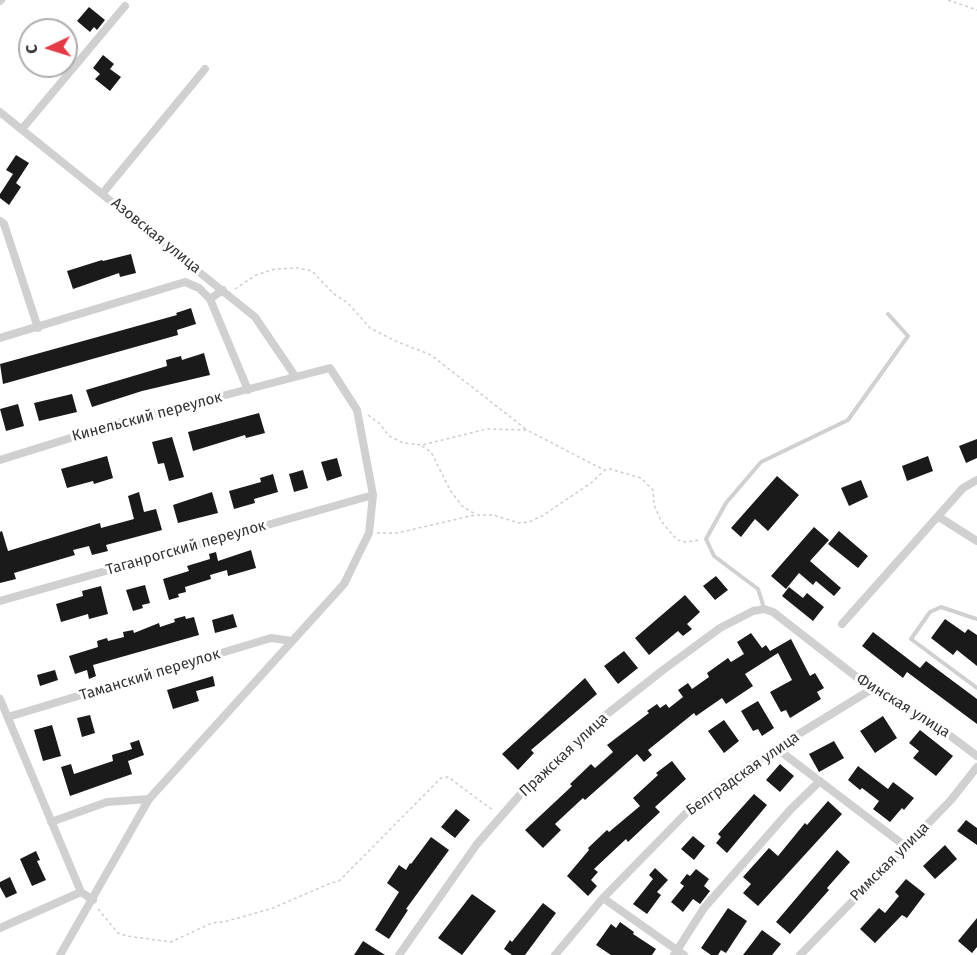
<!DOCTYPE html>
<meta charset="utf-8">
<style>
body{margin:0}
#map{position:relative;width:977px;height:955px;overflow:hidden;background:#fff;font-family:"Fira Sans",sans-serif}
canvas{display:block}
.north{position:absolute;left:18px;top:18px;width:60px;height:60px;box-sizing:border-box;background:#fff;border:2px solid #adadad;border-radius:50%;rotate:266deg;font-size:16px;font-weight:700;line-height:24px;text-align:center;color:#333}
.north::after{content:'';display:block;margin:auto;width:21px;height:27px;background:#e63946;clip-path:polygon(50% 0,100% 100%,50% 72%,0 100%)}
</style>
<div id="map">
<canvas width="977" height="955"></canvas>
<div class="north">С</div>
</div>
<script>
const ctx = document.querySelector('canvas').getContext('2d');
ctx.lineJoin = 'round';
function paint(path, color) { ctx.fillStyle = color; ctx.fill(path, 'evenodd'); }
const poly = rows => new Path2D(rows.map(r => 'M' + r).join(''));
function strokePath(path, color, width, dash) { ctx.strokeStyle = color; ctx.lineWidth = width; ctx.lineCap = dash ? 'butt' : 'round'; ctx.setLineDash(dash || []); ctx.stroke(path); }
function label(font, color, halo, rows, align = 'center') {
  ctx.font = font + ' "Fira Sans",sans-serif'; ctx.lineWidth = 6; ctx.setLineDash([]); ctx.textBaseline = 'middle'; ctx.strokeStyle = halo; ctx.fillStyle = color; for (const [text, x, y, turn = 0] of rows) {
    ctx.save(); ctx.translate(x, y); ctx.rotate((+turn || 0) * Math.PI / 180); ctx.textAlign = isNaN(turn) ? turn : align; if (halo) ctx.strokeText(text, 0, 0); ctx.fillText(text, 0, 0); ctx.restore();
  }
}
paint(poly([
 [89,7,105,20,97,30,94,27,90,32,77,21],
 [103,55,114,64,110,69,121,77,110,91,95,79,100,74,93,68],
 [16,155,29,163,16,183,21,187,9,205,0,198,0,194,13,174,6,170],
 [131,254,136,273,120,277,119,273,73,289,67,271,102,260,103,261],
 [191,308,196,324,177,330,178,335,3,384,0,364,177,315,176,313],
 [204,353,210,375,142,391,92,407,86,390,167,366,166,360,181,356,182,360],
 [72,394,77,412,39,421,34,403],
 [18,404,24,426,6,431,0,409],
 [259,413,265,433,246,438,245,435,193,451,188,432],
 [172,437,184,477,169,481,164,463,158,464,152,442],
 [977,439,977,458,966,463,959,446],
 [107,456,113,478,94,484,93,481,67,488,61,469],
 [928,456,933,471,907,481,902,466],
 [337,458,342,476,327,481,321,462],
 [303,470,308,488,294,492,289,474],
 [273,474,278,492,254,499,255,503,234,509,229,491,261,482,260,478],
 [777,476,799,495,768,531,755,519,741,537,731,528],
 [861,480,868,497,849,506,841,488],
 [139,492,144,512,156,509,162,530,106,545,108,551,92,555,89,546,73,550,75,555,14,573,16,579,0,583,0,532,2,531,8,551,100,523,101,528,134,519,128,496],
 [212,492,218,513,178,523,173,505],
 [814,527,829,540,810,561,841,588,834,596,816,581,813,585,799,573,786,589,771,576],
 [839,531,868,556,858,568,828,544],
 [251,550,256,568,228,576,227,570,210,575,211,579,185,587,186,592,178,594,179,597,169,600,163,579,189,571,187,566,210,559,209,554,216,552,218,561],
 [716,576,728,590,715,600,703,586],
 [145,585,150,603,142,605,143,608,133,611,126,590],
 [101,586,108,614,89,619,88,614,61,622,56,604,83,596,82,591],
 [789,587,803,598,807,593,824,607,813,621,782,596],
 [685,595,700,612,687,624,692,629,683,636,678,631,649,655,635,638],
 [233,614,237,627,215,633,212,620],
 [185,616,186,619,194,617,199,635,93,665,96,676,89,679,87,670,75,674,69,656,98,647,97,641,107,638,108,641,124,637,123,632,133,630,134,633,159,623,160,627,175,622,174,619],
 [945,619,965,633,968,629,977,635,977,666,957,650,953,655,931,638],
 [873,632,920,668,926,661,977,699,977,724,907,672,903,678,862,646],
 [751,633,762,648,766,645,770,651,791,639,810,676,815,673,824,688,817,692,821,699,790,718,786,710,781,712,770,692,792,680,778,653,745,674,753,686,726,704,722,698,696,716,694,713,648,750,652,755,644,762,637,754,585,800,583,798,555,824,561,830,543,848,525,830,572,786,570,784,591,764,595,768,613,752,607,745,649,713,647,711,657,704,660,708,666,704,669,708,683,697,678,690,688,683,692,689,709,677,707,673,728,658,731,662,744,654,737,642],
 [624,651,638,668,618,684,604,666],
 [55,670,58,680,40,686,37,675],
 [213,676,215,686,196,691,199,701,173,709,167,690],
 [585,678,597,694,531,750,534,753,518,770,502,754],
 [758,701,774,728,762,736,758,729,753,731,741,711],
 [90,715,95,733,82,737,77,718],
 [883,716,897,738,875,753,860,731],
 [724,720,739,741,724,753,708,731],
 [52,725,61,756,43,761,34,730],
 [920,730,953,756,936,776,913,758,919,751,909,743],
 [139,740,144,755,128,761,132,774,70,796,61,767,71,764,74,774,113,761,112,755,132,749,130,743],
 [834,741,844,758,819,772,809,754],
 [672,761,686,779,655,807,660,812,628,842,626,839,594,869,598,872,591,880,597,886,588,896,567,876,589,850,588,848,607,830,609,832,640,806,633,798,658,775,656,773],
 [780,764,794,776,780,792,766,780],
 [858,766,888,789,893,782,914,798,904,810,902,808,890,822,873,809,879,801,862,788,860,790,848,780],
 [754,794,767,805,727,853,716,843,721,837,718,834],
 [828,801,842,814,758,906,743,893,751,884,743,877,769,848,778,856,805,823,807,825],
 [456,809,470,820,455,838,441,827],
 [966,820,977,828,977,845,957,831],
 [693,836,705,846,694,860,681,849],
 [431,837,449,850,406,909,408,910,389,939,375,930,399,892,387,883,399,865,406,870,410,863,411,864],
 [945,845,957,859,935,879,923,866],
 [837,850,850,862,827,888,829,890,790,934,776,922],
 [36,851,40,860,37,861,46,880,32,886,20,859],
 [655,868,668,880,657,892,661,895,647,914,633,904,653,879,649,875],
 [696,869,709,879,704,886,710,891,700,904,693,899,683,912,671,902,684,886,680,883,687,874,690,876],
 [10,877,17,893,6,898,0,887,0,882],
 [906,879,925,894,907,918,902,915,875,943,860,929,879,908,885,913,899,896,895,892],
 [472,894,496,911,462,955,438,938],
 [543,903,556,913,525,955,512,955,504,949,510,940,512,942],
 [728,908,747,921,726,953,721,950,718,955,711,955,701,948],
 [977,918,977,947,972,953,958,941],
 [620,922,634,932,633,934,656,949,652,955,611,955,596,945,611,924,616,928],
 [762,930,781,944,772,955,743,955],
 [363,941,385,955,354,955]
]), '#1a1a1a');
strokePath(poly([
 [948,0,977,10],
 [235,289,256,275,275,269,298,268,312,271,334,294,348,303,370,328,393,340,431,355,527,430],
 [368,415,380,424,389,436,403,443,422,445,487,429,527,430,604,470],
 [422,446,431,452,450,490,462,506,475,514],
 [377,533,397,533,475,515,493,515,519,523,529,522,542,516,591,483,605,470,610,469,641,478,653,490,654,505,661,521,677,540,685,542,700,540],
 [98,909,118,933,127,936,171,942,212,923,224,922,273,908,331,883,339,881,441,778,448,777,494,811]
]), '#cdcdcd', 1.5, [3, 3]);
strokePath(poly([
 [764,608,758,589,714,556,706,539,726,503,761,462,848,420,908,336,888,314],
 [977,619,941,607,930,612,911,639,977,688]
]), '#d0d0d0', 4);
strokePath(poly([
 [0,1,1,0],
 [0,112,255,317,295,376],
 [22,129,125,6],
 [102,194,205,69],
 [0,221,4,224,38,328],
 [210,299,248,390],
 [0,338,185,282,199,288,210,299,223,290],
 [0,460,125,421,330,368,357,410,373,495,369,533,344,584,149,799,60,955],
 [939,517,977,541],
 [0,601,373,495],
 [842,624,963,488,977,480],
 [0,699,81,892,93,900],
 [8,717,271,638,292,641],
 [776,748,905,846],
 [51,822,107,802,149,799],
 [603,898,684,955],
 [0,928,81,892],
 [399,955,477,844,532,781,597,722,663,670,720,628,753,611,764,609,773,612,872,689,884,693,924,716,977,756],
 [555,955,603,898,695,804,776,748,872,689],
 [674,955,704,908,791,809,820,781],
 [800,955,951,800,977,767]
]), '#d0d0d0', 8);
label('15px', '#333', '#fff', [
 ["Азовская улица",156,236,39],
 ["Кинельский переулок",147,417,-15],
 ["Таганрогский переулок",186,548,-16],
 ["Таманский переулок",150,675,-17],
 ["Финская улица",903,706,32],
 ["Пражская улица",564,755,-43],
 ["Белградская улица",743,774,-35],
 ["Римская улица",890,862,-45]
]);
</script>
